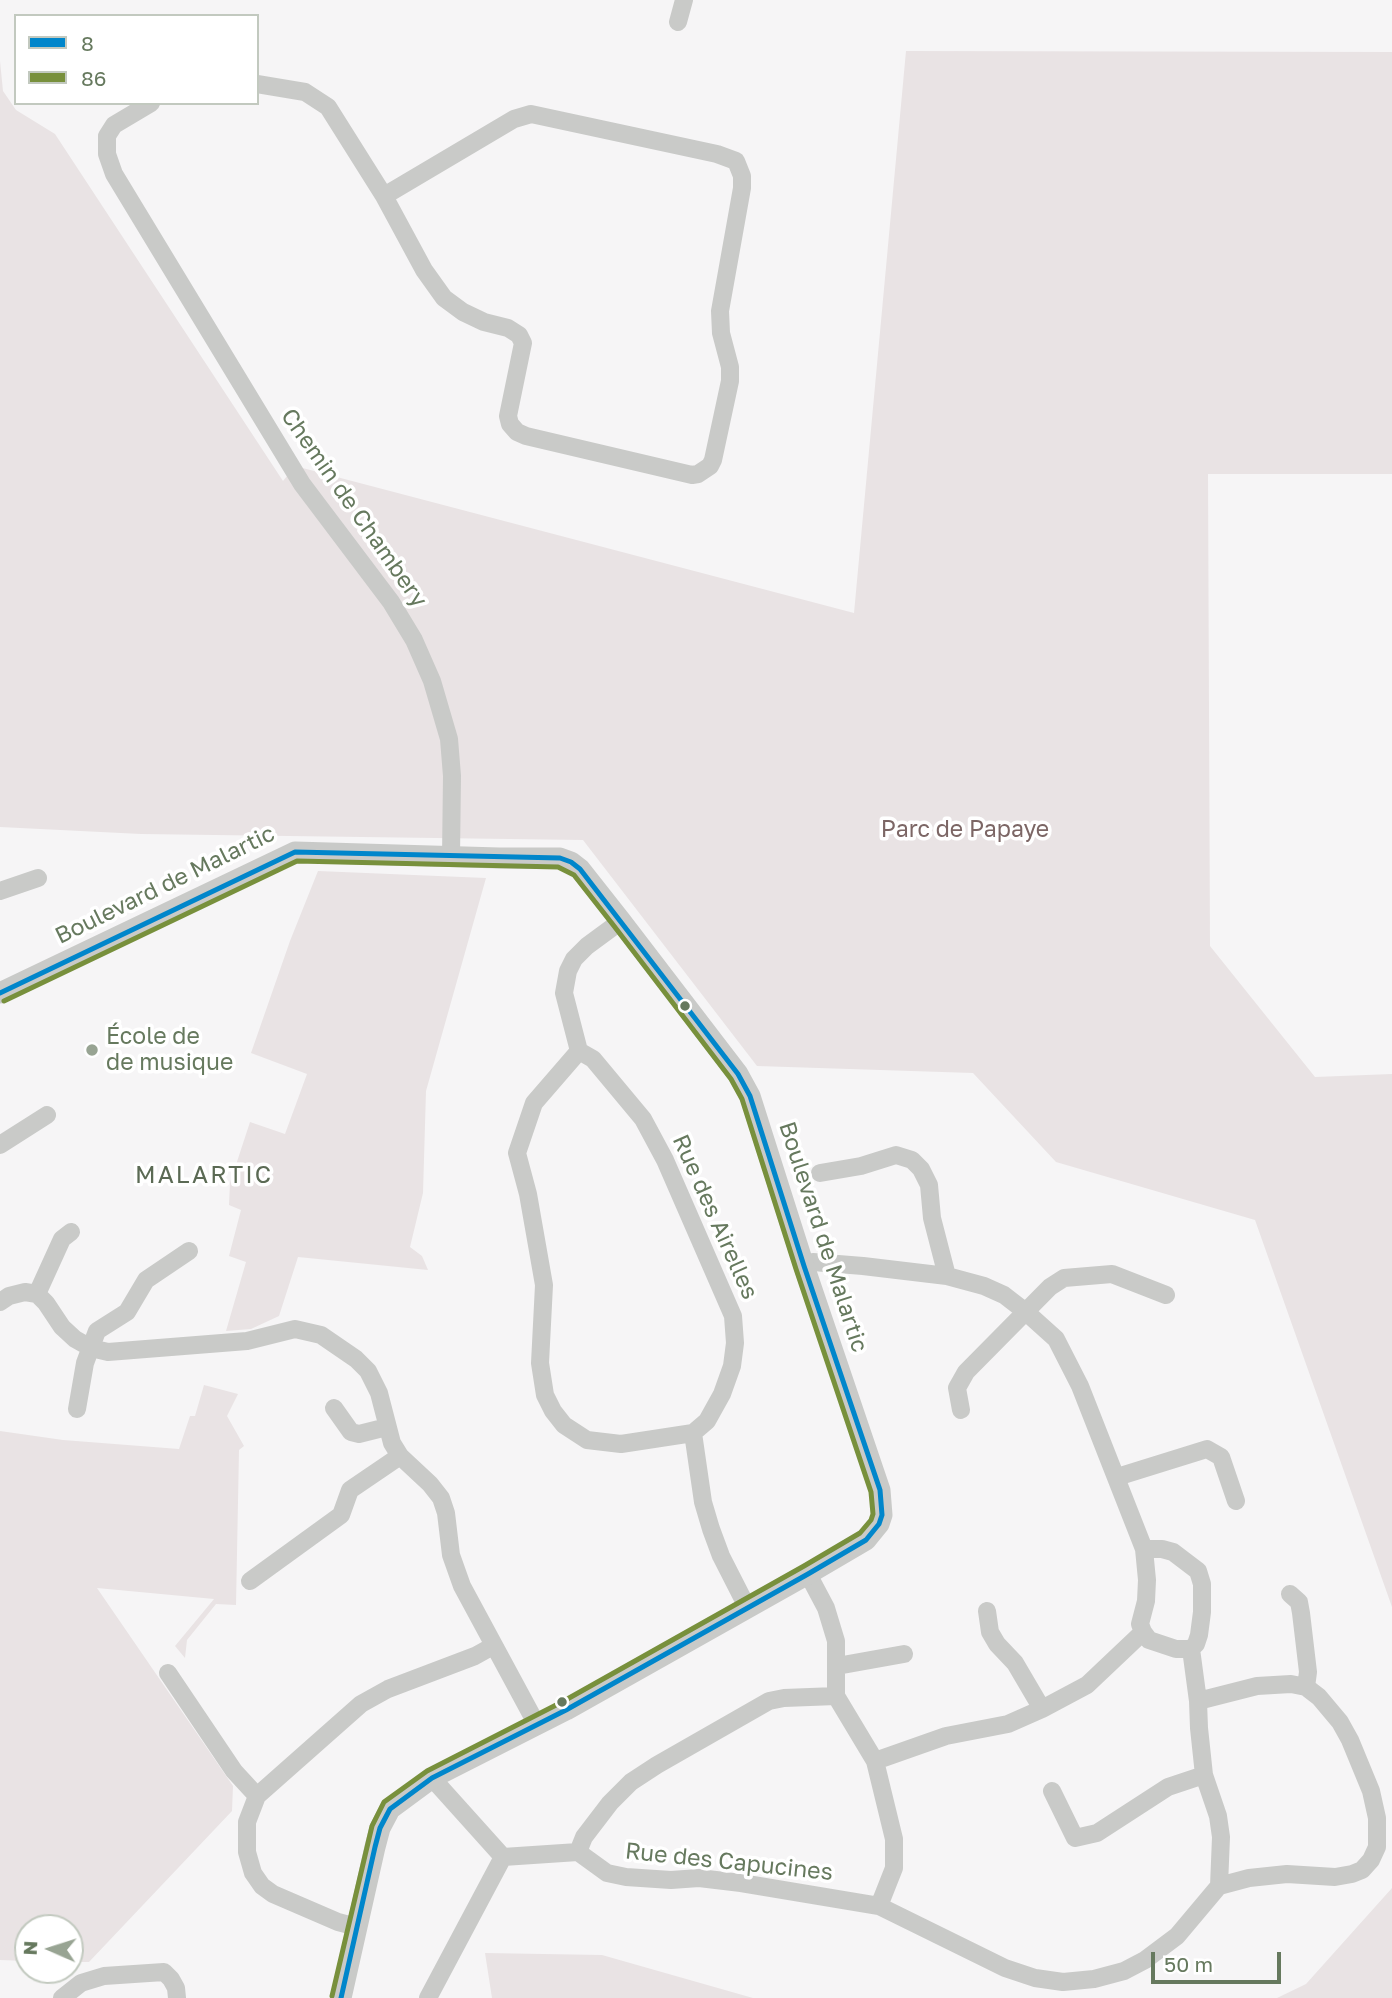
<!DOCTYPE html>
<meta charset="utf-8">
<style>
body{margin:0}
#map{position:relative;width:1392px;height:1998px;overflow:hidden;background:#f6f5f6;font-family:"Golos Text",sans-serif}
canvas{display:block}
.legend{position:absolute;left:14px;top:14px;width:245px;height:91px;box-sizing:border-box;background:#fff;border:2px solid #c2c9bf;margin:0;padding:9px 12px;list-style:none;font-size:21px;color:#66795e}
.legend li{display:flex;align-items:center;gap:14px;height:35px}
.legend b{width:35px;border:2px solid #c2c9bf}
.north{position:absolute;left:14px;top:1914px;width:70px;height:70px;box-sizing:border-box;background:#fff;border:2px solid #c2c9bf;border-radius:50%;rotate:273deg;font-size:19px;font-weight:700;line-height:28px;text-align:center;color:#66795e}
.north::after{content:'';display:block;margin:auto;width:24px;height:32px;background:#98a493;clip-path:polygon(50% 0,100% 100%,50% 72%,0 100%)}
.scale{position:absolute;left:1151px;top:1952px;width:130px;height:32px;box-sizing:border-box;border:4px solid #66795e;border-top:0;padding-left:9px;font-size:21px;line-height:24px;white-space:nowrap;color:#66795e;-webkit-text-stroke:5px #fff;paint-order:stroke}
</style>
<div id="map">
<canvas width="1392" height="1998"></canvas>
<ul class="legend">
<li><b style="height:9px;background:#0086cb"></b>8</li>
<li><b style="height:9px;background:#78903c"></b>86</li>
</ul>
<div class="north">N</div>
<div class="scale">50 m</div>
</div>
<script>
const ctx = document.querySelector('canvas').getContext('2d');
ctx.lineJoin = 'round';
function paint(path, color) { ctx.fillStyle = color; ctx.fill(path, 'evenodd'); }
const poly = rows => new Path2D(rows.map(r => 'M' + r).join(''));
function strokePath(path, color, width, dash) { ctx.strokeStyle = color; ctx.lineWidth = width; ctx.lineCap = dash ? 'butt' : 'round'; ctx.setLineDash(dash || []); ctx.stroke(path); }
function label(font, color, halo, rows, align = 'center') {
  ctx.font = font + ' "Golos Text",sans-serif'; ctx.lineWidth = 7; ctx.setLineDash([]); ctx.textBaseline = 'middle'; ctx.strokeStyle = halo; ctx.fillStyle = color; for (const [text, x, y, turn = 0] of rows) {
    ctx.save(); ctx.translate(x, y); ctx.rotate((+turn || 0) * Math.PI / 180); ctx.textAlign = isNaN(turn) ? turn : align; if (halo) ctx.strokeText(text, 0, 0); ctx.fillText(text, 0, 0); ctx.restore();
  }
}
paint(poly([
 [906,51,1392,52,1392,474,1208,474,1210,946,1315,1077,1392,1074,1392,1607,1255,1220,1056,1162,973,1073,757,1066,583,840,141,834,0,827,0,61,3,91,16,110,55,134,283,481,295,466,854,613],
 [318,871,486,878,426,1091,423,1193,410,1247,422,1256,428,1270,298,1257,279,1316,251,1329,226,1331,246,1262,229,1256,241,1210,229,1205,230,1183,250,1122,285,1134,307,1074,251,1053,290,941],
 [204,1385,238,1394,227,1416,244,1446,239,1450,236,1605,216,1604,187,1640,185,1658,175,1646,214,1599,97,1588,233,1786,232,1811,89,1962,70,1962,70,1928,28,1928,28,1961,0,1960,0,1431,63,1440,179,1449,190,1416,195,1416],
 [1392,1888,1392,1998,1277,1998,1306,1984],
 [485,1953,602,1955,753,1998,492,1998]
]), '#e9e3e4');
strokePath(poly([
 [678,22,684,0],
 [257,84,305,92,328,107,384,196,424,270,444,298,463,312,484,322,508,328,519,335,523,343,508,416,510,424,517,432,526,436,692,475,698,474,710,466,713,460,730,381,730,367,721,333,720,311,742,188,742,176,736,161,717,154,531,114,514,119,384,196],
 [151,103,114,125,107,136,107,154,114,174,302,484,391,602,414,640,432,681,449,739,452,776,451,857],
 [0,891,38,878],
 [621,921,587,946,574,959,568,971,564,993,579,1051,593,1059,643,1119,665,1160,733,1316,735,1343,732,1366,722,1394,707,1421,693,1433],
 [579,1051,534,1103,517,1153,528,1194,544,1285,540,1363,545,1395,553,1411,564,1425,587,1440,621,1444,693,1433],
 [0,1145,47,1115],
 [820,1173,861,1166,896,1155,912,1160,921,1169,929,1185,932,1218,947,1276],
 [804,1266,813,1262,863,1266,947,1276,984,1286,1004,1295,1026,1312,1056,1339,1080,1386,1144,1549],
 [37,1294,62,1239,71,1232],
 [0,1302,9,1296,25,1292,37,1294,46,1303,62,1327,75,1339,91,1348,108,1352,247,1341,295,1329,321,1335,356,1359,368,1371,379,1393,392,1443,400,1456,430,1484,441,1498,446,1513,451,1555,462,1586,537,1725],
 [334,1408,351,1432,359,1434,387,1427],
 [77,1409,85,1363,97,1331,127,1312,146,1280,189,1251],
 [961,1410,957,1388,966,1372,1050,1287,1064,1278,1112,1274,1166,1295],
 [693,1433,703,1502,711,1529,721,1556,747,1607],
 [1117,1477,1207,1449,1221,1457,1236,1501],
 [1144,1549,1162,1549,1173,1552,1198,1571,1202,1584,1202,1612,1199,1635,1196,1644,1191,1649,1176,1649,1149,1640,1143,1632,1140,1624,1146,1601,1147,1580,1144,1549],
 [250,1581,341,1515,350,1490,400,1456],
 [1290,1594,1299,1602,1301,1613,1308,1672,1306,1687],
 [987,1611,990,1632,997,1644,1015,1663,1042,1709],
 [837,1666,904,1654],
 [168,1673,234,1771,257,1796],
 [836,1696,875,1761,894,1839,894,1868,879,1906],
 [1198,1701,1257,1686,1291,1684,1306,1687,1319,1697,1340,1722,1350,1740,1371,1791,1377,1818,1377,1847,1371,1860,1362,1870,1352,1874,1335,1877,1287,1874,1249,1878,1219,1886],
 [875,1761,946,1736,1008,1724,1042,1709,1087,1685,1143,1632],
 [432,1778,503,1857],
 [1052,1791,1075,1838,1097,1833,1168,1787,1204,1775],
 [578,1852,607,1873,626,1877,671,1880,699,1878,741,1883,879,1906,1005,1968,1035,1978,1063,1982,1094,1979,1124,1971,1145,1960,1177,1936,1219,1886,1221,1837,1218,1816,1204,1775,1199,1728,1198,1701,1191,1649],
 [357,1927,338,1922,273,1894,262,1886,253,1873,247,1852,247,1822,257,1796,361,1704,388,1689,475,1656,493,1646],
 [62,1998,81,1983,104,1976,164,1972,171,1979,176,1988,177,1998],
 [428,1998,503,1857,578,1852,584,1837,610,1803,631,1782,657,1765,769,1701,784,1698,836,1696,836,1641,826,1608,808,1574]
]), '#c9cac8', 18);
strokePath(poly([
 [0,993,295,852,499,858,560,858,571,862,580,869,621,921,738,1074,750,1096,804,1266,880,1490,882,1515,879,1524,866,1540,808,1574,566,1710,432,1778,390,1809,380,1828,375,1847,341,1998]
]), '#c9cac8', 21);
strokePath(poly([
 [0,993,295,852,560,858,571,862,580,869,738,1074,750,1096,804,1266,880,1490,882,1515,879,1524,866,1540,808,1574,566,1710,432,1778,390,1809,380,1828,375,1847,341,1998]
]), '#0086cb', 5);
strokePath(poly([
 [4,1001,297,861,558,867,574,875,614,926,731,1079,742,1099,796,1269,871,1492,873,1514,871,1520,860,1533,804,1566,562,1702,427,1771,384,1802,372,1826,332,1996]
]), '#78903c', 5);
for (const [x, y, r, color] of [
 [685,1006,6,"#66795e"],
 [92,1050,7,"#98a493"],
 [562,1702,6,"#66795e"]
]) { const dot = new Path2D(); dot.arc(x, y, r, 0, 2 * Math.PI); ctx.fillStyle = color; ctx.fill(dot); strokePath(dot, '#fff', 2.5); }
label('23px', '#66795e', '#fff', [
 ["Chemin de Chambery",354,508,55],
 ["Boulevard de Malartic",165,885,-26],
 ["Rue des Airelles",715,1217,66],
 ["Boulevard de Malartic",823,1237,72],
 ["Rue des Capucines",729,1862,6]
]);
label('23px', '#7c6665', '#fff', [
 ["Parc de Papaye",965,830]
]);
label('23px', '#66795e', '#fff', [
 ["École de",106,1037],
 ["de musique",106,1063]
], 'left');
ctx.letterSpacing = '2px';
label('24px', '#5b6a54', '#fff', [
 ["MALARTIC",204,1175]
]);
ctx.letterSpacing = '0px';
</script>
